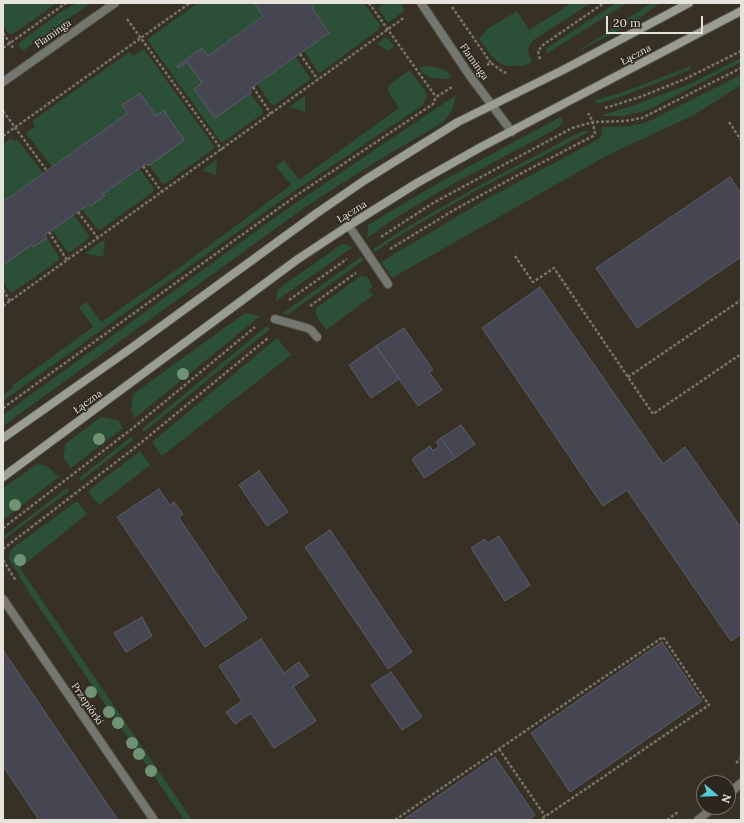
<!DOCTYPE html>
<meta charset="utf-8">
<style>
body{margin:0}
#map{position:relative;width:744px;height:823px;overflow:hidden;background:#363025;font-family:Lora,serif}
canvas{display:block}
.frame{position:absolute;inset:0;border:4px solid #e6e2dc;pointer-events:none}
.north{position:absolute;left:696px;top:775px;width:40px;height:40px;box-sizing:border-box;background:#2c261c;border:1px solid #767169;border-radius:50%;rotate:109deg;font-size:11px;font-weight:700;line-height:16px;text-align:center;color:#e6e2dc}
.north::after{content:'';display:block;margin:auto;width:14px;height:18px;background:#51ccd3;clip-path:polygon(50% 0,100% 100%,50% 72%,0 100%)}
.scale{position:absolute;left:606px;top:16px;width:97px;height:18px;box-sizing:border-box;border:2px solid #e6e2dc;border-top:0;padding-left:5px;font-size:12px;line-height:14px;white-space:nowrap;color:#e6e2dc;-webkit-text-stroke:3px #2c261c;paint-order:stroke}
</style>
<div id="map">
<canvas width="744" height="823"></canvas>
<div class="frame"></div>
<div class="north">N</div>
<div class="scale">20 m</div>
</div>
<script>
const ctx = document.querySelector('canvas').getContext('2d');
ctx.lineJoin = 'round';
function paint(path, color) { ctx.fillStyle = color; ctx.fill(path, 'evenodd'); }
const poly = rows => new Path2D(rows.map(r => 'M' + r).join(''));
function strokePath(path, color, width, dash) { ctx.strokeStyle = color; ctx.lineWidth = width; ctx.lineCap = dash ? 'butt' : 'round'; ctx.setLineDash(dash || []); ctx.stroke(path); }
function label(font, color, halo, rows, align = 'center') {
  ctx.font = font + ' Lora,serif'; ctx.lineWidth = 3; ctx.setLineDash([]); ctx.textBaseline = 'middle'; ctx.strokeStyle = halo; ctx.fillStyle = color; for (const [text, x, y, turn = 0] of rows) {
    ctx.save(); ctx.translate(x, y); ctx.rotate((+turn || 0) * Math.PI / 180); ctx.textAlign = isNaN(turn) ? turn : align; if (halo) ctx.strokeText(text, 0, 0); ctx.fillText(text, 0, 0); ctx.restore();
  }
}
paint(poly([
 [3,3,57,3,13,34,9,34,3,25],
 [77,3,91,3,24,50,22,50,19,46,20,42,62,11],
 [198,3,254,3,263,16,208,56,202,48,177,66,179,67,187,62,202,83,194,89,195,91,250,93,263,111,262,114,223,142,220,141,148,41,149,38],
 [312,3,364,3,380,25,378,30,321,72,318,72,304,51,329,33,312,8,314,6],
 [385,3,402,3,404,11,388,23,378,8],
 [572,3,591,3,532,41,528,49,529,55,532,62,523,66,506,66,499,63,491,55,479,39,487,29,517,11,529,30],
 [616,3,627,3,546,54,546,50,548,47],
 [651,3,660,3,636,21,574,54],
 [384,38,389,39,394,46,389,51,377,44],
 [144,49,214,146,213,149,165,184,162,183,149,165,156,116,140,93,122,105,128,113,52,167,26,133,35,126,32,121,128,53,131,53,133,56],
 [296,57,310,78,309,80,275,105,271,104,257,84],
 [741,58,741,62,648,110,624,116,602,116,602,115,629,107,690,84],
 [425,66,435,67,444,70,448,72,452,78,442,79,432,78,423,73,419,67],
 [691,66,690,70,623,96,600,103,596,103,595,100,621,93],
 [410,70,426,92,426,98,423,105,293,192,3,401,3,395,13,388,12,386,93,327,79,307,87,302,101,322,176,270,291,185,276,166,284,160,299,180,399,108,389,93,388,88,391,83],
 [741,75,741,85,694,115,608,155,392,278,381,262,483,201,599,139,602,133,602,127,630,126,647,122],
 [456,95,452,111,442,123,374,163,304,208,3,426,3,415,284,211],
 [305,96,305,112,289,107],
 [560,117,563,121,560,126,552,131,440,191,394,219,367,238,368,225,433,186],
 [587,130,587,133,477,190,395,238,375,252,373,249,404,229,475,188,576,134],
 [11,138,14,141,17,139,43,173,3,202,3,144],
 [217,159,216,175,202,170],
 [140,169,154,189,153,192,100,230,97,229,82,209,89,204,91,206,105,197,103,194],
 [74,215,89,236,88,239,70,252,67,251,52,230],
 [47,238,59,257,59,260,12,293,10,292,3,282,3,265,31,245,33,247],
 [105,239,103,257,85,253],
 [342,244,353,247,276,301,278,289],
 [361,257,364,260,287,315,283,313],
 [361,276,367,277,373,287,368,290,373,295,326,330,317,317,316,312,316,308],
 [245,313,260,316,135,418,131,410,133,394],
 [267,326,270,329,144,432,142,429],
 [277,338,291,355,162,456,152,442],
 [101,417,118,420,123,428,71,468,63,457,66,443],
 [131,437,133,440,81,481,79,478],
 [140,451,150,465,99,505,88,491],
 [37,464,47,466,59,477,3,520,3,488],
 [67,488,69,491,3,540,3,537],
 [77,501,87,514,20,568,192,820,184,820,30,594,9,559,10,551,14,547]
]), '#2c5037');
const building = poly([
 [254,3,312,3,314,6,312,8,329,33,250,89,252,92,215,118,194,89,202,83,187,62,178,68,177,66,202,48,208,56,263,16,254,3],
 [140,93,156,116,164,110,166,112,165,113,184,140,148,166,146,164,143,166,103,194,105,196,91,206,89,204,52,230,45,235,47,238,33,247,31,245,3,265,3,202,128,113,122,105,140,93],
 [730,177,741,193,741,257,637,328,596,268,730,177],
 [540,287,663,464,685,447,741,528,741,634,731,641,627,490,603,506,482,328,540,287],
 [404,328,433,370,429,372,442,390,418,406,376,346,404,328],
 [376,346,399,379,371,398,349,365,376,346],
 [461,425,475,444,455,458,441,438,461,425],
 [441,438,455,458,424,478,412,459,430,446,433,451,439,446,436,442,441,438],
 [259,471,288,512,267,526,239,485,259,471],
 [159,489,170,505,174,502,183,514,179,518,247,618,205,647,117,517,159,489],
 [330,530,412,652,388,669,305,547,330,530],
 [499,536,530,585,505,601,471,548,485,539,488,543,499,536],
 [142,617,152,636,126,652,114,633,142,617],
 [261,639,284,673,299,662,309,676,293,687,316,721,274,748,251,713,235,724,226,712,242,701,219,666,261,639],
 [662,642,702,701,570,792,531,733,662,642],
 [3,650,118,820,39,820,3,766,3,650],
 [391,672,422,717,402,730,371,685,391,672],
 [495,757,535,815,528,820,403,820,495,757]
]);
paint(building, '#464652');
strokePath(building, '#5d5d69', 1);
const lane = poly([
 [349,226,388,284],
 [275,319,307,328,311,330,317,337]
]);
const street = poly([
 [421,3,470,76,512,132],
 [3,82,115,3],
 [3,599,154,820],
 [728,795,741,783],
 [698,820,714,807]
]);
const secondary = poly([
 [3,438,130,349,317,213,365,180,458,122,565,69,689,3],
 [3,477,298,259,345,228,417,183,481,147,741,11]
]);
strokePath(lane, '#524c42', 10);
strokePath(street, '#524c42', 10);
strokePath(secondary, '#524c42', 10);
strokePath(poly([
 [369,3,436,97],
 [452,7,491,63],
 [127,19,222,150],
 [3,33,14,49],
 [3,48,66,3],
 [300,54,318,80],
 [540,59,538,51,543,45,604,3],
 [487,65,491,63,503,72,508,73],
 [253,87,271,114],
 [605,108,640,97,685,79,741,51],
 [3,111,47,171],
 [729,122,741,140],
 [3,136,190,3],
 [143,166,162,192],
 [78,212,98,238],
 [49,232,67,260],
 [381,237,433,203,572,128,593,122,625,121,642,118,741,68],
 [390,249,454,210,518,175,593,136,595,133,594,129,593,122,588,113],
 [515,256,533,282,554,268,653,414,741,354],
 [3,290,10,301],
 [289,300,347,259],
 [3,306,405,17],
 [310,306,356,273],
 [628,377,741,300],
 [3,408,297,195,433,104,436,97,452,87],
 [3,528,133,428,255,327],
 [3,549,137,446,268,338],
 [3,560,16,581],
 [499,749,545,816],
 [736,763,741,758],
 [395,820,663,637,709,705,540,820],
 [667,820,678,812]
]), '#79746b', 2.5, [3, 2]);
strokePath(lane, '#747670', 8);
strokePath(street, '#747670', 8);
strokePath(secondary, '#9a9d94', 8);
ctx.fillStyle = '#709473';
for (const [x, y] of [
 [183,374],
 [99,439],
 [15,505],
 [20,560],
 [91,692],
 [109,712],
 [118,723],
 [132,743],
 [139,754],
 [151,771]
]) { ctx.beginPath(); ctx.arc(x, y, 6, 0, 2 * Math.PI); ctx.fill(); }
label('10px', '#e6e2dc', '#2c261c', [
 ["Flaminga",53,34,-35],
 ["Łączna",636,55,-28],
 ["Flaminga",474,62,55],
 ["Łączna",352,212,-32],
 ["Łączna",88,402,-36],
 ["Przepiórki",87,704,56]
]);
</script>
